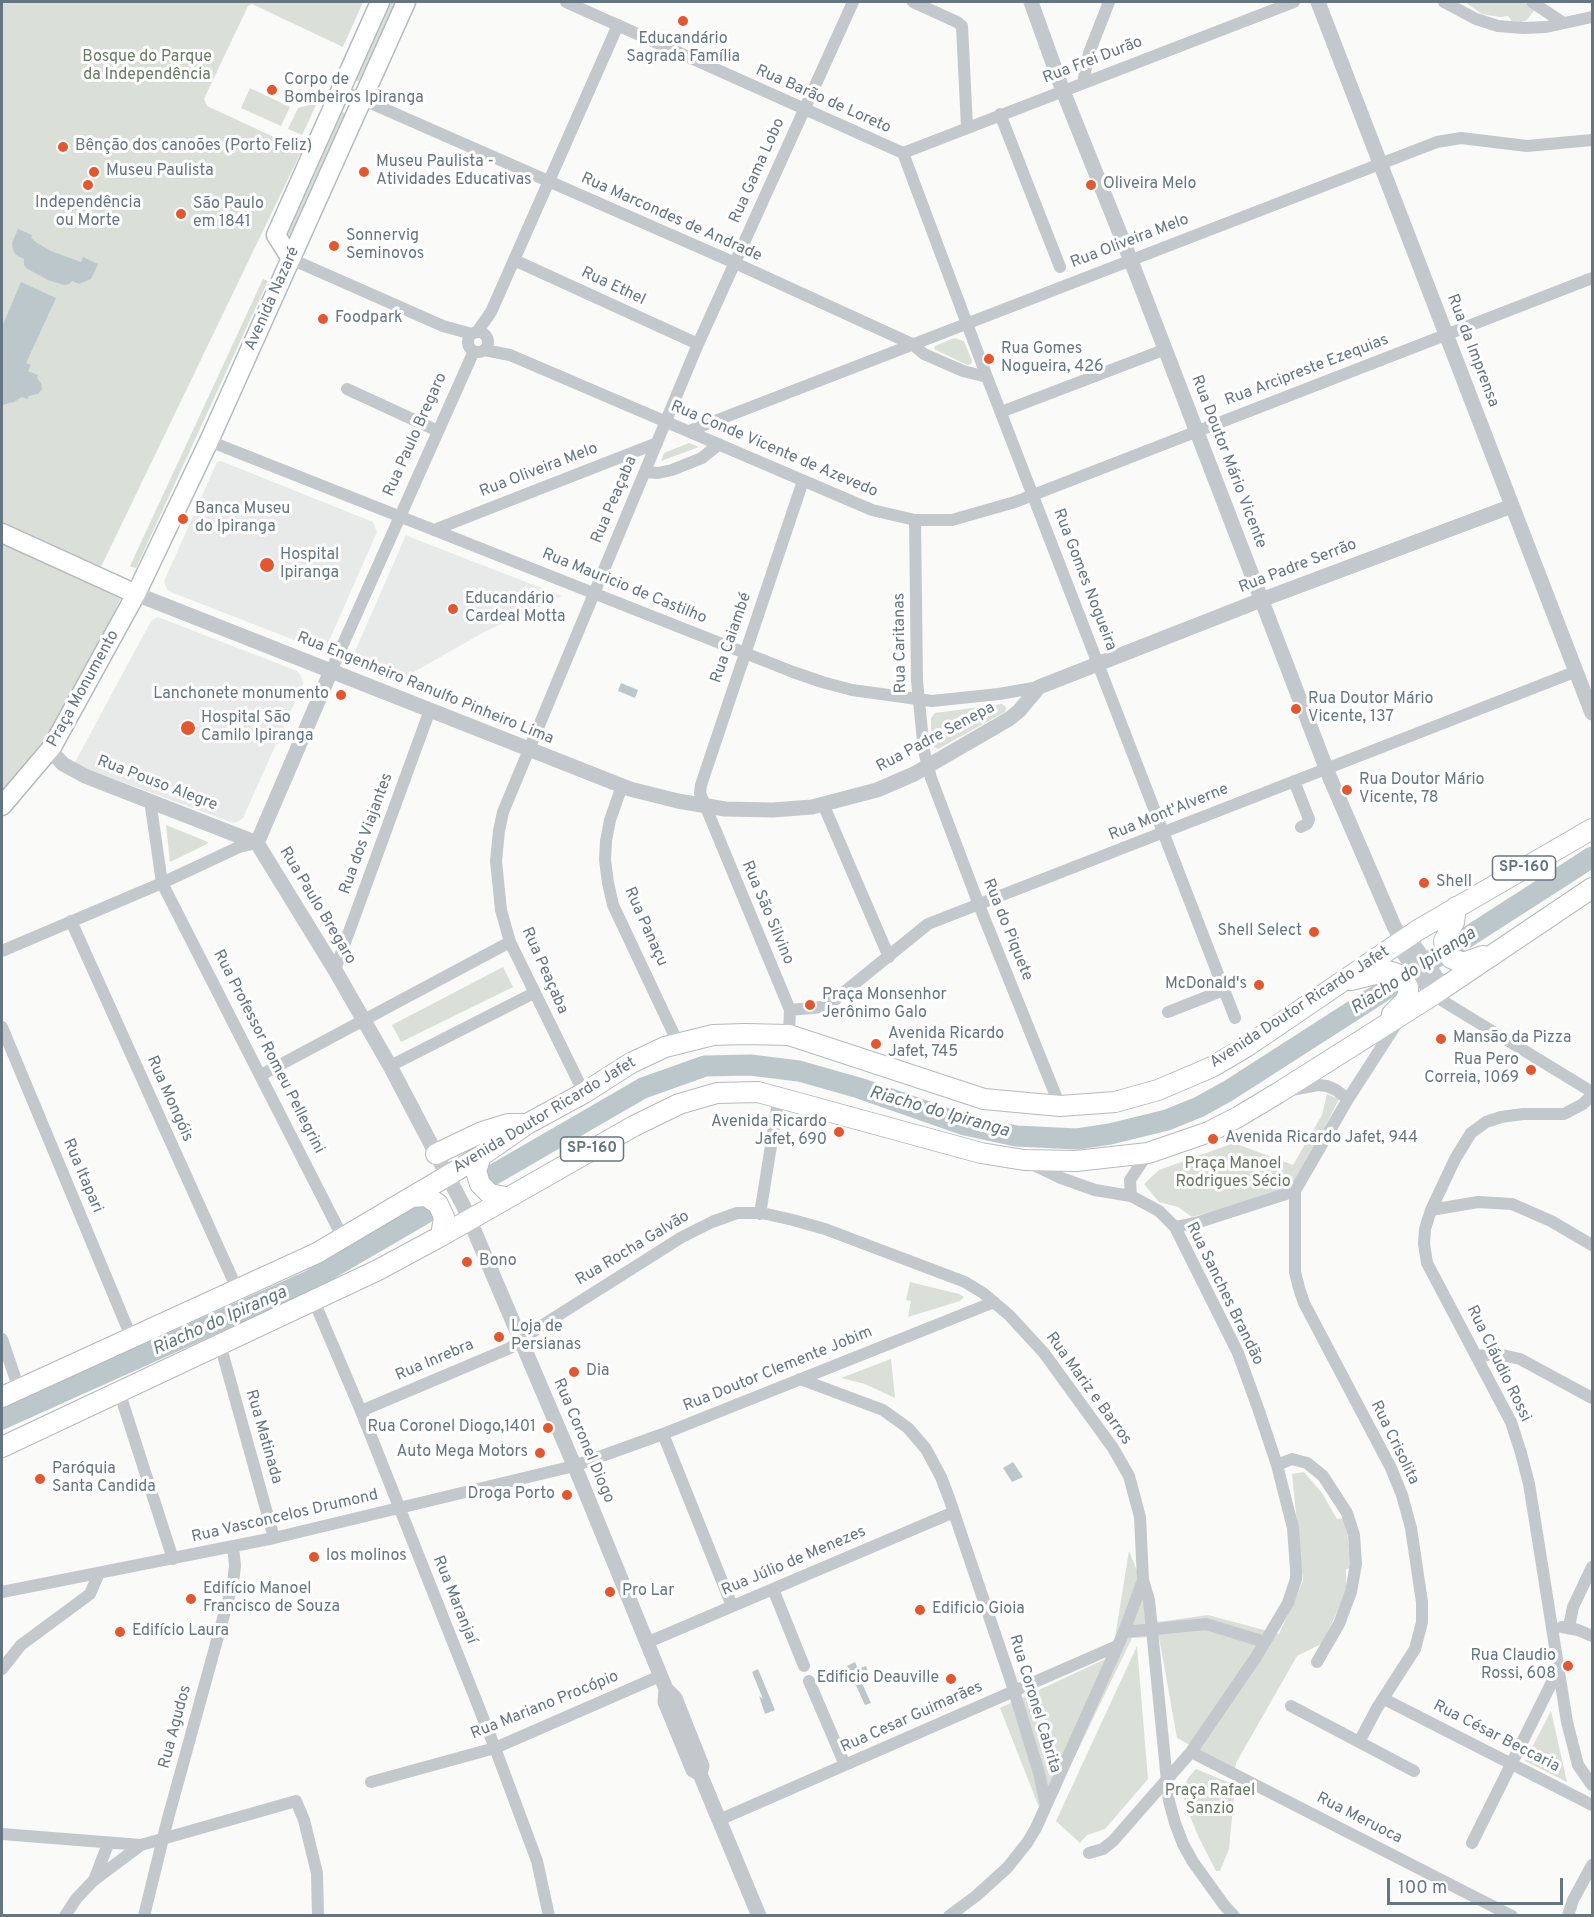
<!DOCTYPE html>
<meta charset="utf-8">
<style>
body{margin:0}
#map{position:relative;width:1594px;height:1917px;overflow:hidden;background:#fafaf8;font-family:Overpass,sans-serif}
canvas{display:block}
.frame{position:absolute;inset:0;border:3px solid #657683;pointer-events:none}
.scale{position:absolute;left:1387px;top:1878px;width:176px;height:27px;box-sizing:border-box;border:3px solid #657683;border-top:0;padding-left:8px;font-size:18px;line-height:21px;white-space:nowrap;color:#657683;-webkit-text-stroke:4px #fff;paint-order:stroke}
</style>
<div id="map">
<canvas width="1594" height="1917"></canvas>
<div class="frame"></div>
<div class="scale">100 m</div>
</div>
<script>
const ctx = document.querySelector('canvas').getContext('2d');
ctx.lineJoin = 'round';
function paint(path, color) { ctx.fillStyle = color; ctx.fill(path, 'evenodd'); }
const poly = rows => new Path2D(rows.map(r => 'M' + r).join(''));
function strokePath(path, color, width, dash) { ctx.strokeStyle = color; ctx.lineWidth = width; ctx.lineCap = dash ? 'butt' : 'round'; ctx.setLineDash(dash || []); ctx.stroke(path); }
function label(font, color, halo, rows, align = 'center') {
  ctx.font = font + ' Overpass,sans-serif'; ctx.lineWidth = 6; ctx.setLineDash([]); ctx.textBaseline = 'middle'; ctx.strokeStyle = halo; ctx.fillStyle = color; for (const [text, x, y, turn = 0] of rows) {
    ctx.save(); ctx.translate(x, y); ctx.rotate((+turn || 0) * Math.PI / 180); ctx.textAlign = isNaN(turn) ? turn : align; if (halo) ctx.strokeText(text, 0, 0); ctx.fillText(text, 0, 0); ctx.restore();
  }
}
paint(poly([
 [221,461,373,522,377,532,326,648,320,650,168,591,164,582,166,577,217,462],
 [406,535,410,537,562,596,486,631,398,681,355,664,352,658],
 [158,617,297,671,301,676,303,684,243,818,239,821,233,823,74,764,151,621]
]), '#e8e9e9');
paint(poly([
 [3,2,363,2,343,47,252,4,248,6,204,99,207,106,302,150,100,569,2,524],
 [390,2,396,2,360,82,355,80],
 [1465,2,1523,2,1535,9,1527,20,1520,23,1512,21,1508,16,1500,17,1482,14],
 [250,88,290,107,281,126,241,108],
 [317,103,302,135,288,129,298,108],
 [341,111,346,114,291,237,286,234],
 [263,279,268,281,136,568,132,567,130,566],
 [954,338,964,341,972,361,971,364,967,365,934,349,935,346],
 [689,443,699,447,661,461,664,453],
 [2,544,121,598,61,720,2,802],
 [1002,704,1006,707,1005,712,938,749,934,747,931,731,931,718,935,713],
 [166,825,208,842,207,844,170,862],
 [503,967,513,987,401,1042,392,1025],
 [1327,1094,1339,1099,1294,1189,1192,1217,1178,1207,1159,1202,1144,1184,1159,1170,1234,1143,1293,1165,1322,1115],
 [910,1282,959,1294,964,1297,960,1301,908,1317,911,1301,906,1300],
 [891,1359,895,1398,865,1384,841,1378],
 [1304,1472,1322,1493,1337,1519,1345,1518,1352,1568,1346,1569,1346,1592,1323,1643,1297,1656,1236,1763,1235,1770,1177,1738,1159,1637,1132,1638,1044,1820,1000,1708,1112,1656,1129,1551,1158,1622,1208,1615,1279,1634,1303,1581,1292,1474],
 [1137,1646,1148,1779,1105,1829,1087,1835,1080,1843,1056,1821],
 [1551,1711,1567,1782,1525,1761],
 [1196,1769,1235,1785,1229,1849,1220,1871,1216,1871,1199,1838,1189,1814,1182,1792,1188,1778]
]), '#dadfd7');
paint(poly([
 [18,229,32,235,31,238,37,243,51,251,81,262,83,257,98,264,91,279,79,284,72,281,69,284,64,285,48,280,26,268,24,265,24,259,16,255,13,250,12,243],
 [21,282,56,298,26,363,31,365,28,371,38,375,37,378,41,383,42,389,38,394,29,396,27,399,22,397,14,402,2,405,2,327],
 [621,683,638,690,635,698,618,691],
 [1013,1462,1023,1477,1012,1482,1003,1468],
 [855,1662,858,1669,866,1666,870,1677,861,1681,871,1703,865,1705,847,1666],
 [758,1669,775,1710,765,1714,759,1696,763,1699,752,1672]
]), '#bbc7cb');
strokePath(poly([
 [491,1176,643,1088,705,1066,750,1065,799,1071,859,1088,965,1125,1016,1136,1077,1139,1110,1134,1167,1120,1199,1107,1228,1091,1592,857],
 [2,1419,309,1281,431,1210]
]), '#bbc7cb', 21);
const secondary = poly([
 [291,259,276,235,380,2],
 [2,533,136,594],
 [2,806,52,747,136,594,209,441,406,2]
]);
const primary = poly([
 [1456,907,1454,922,1444,941,1446,953,1451,958,1463,963,1483,956],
 [1351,980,1388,971,1400,975,1408,987,1408,995,1405,1001,1392,1014],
 [436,1154,482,1132,508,1124,524,1124],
 [481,1156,476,1171,480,1184,490,1194,506,1197],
 [412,1197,426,1196,438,1204,444,1217,441,1236],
 [2,1397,317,1253,481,1156,527,1124,584,1093,631,1063,665,1047,713,1035,745,1034,789,1035,984,1099,1060,1106,1115,1102,1158,1090,1212,1067,1246,1047,1418,930,1592,829],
 [2,1447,378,1270,441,1236,634,1126,679,1104,717,1093,758,1092,981,1153,1024,1160,1076,1161,1148,1153,1209,1132,1238,1117,1278,1093,1433,995,1592,888]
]);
strokePath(secondary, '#b3babf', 21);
strokePath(primary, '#b5babe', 22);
strokePath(poly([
 [566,2,903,153],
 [913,2,957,22,962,26,967,127],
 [1444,2,1476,19,1498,26,1523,28,1546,27,1592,17],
 [1532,2,1562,22],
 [1083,83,1089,53,1109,2],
 [341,90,735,263,912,344,924,354,963,371,987,377],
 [1000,114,1060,267],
 [903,153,987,377,1235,1018],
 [903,153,1294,2],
 [291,259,443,326,472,334],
 [514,260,698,344],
 [477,332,491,312,618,25],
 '468 342a10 10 0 1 1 20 0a10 10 0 1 1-20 0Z',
 [484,350,510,355,872,510,915,520,952,520,1015,502,1592,278],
 [347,389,438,431],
 [1001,412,1166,349],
 [689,431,1437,142,1461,138,1527,146,1592,140],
 [209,441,793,672,822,682,852,690,932,701,999,694,1039,687],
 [645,472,658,473,672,470,702,458,719,444],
 [915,520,917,681,924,751,931,778,979,905,1060,1106],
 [434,530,657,443],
 [331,671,474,351],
 [1294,781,1309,819,1307,824,1301,827],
 [622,786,610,820,606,841,605,860,608,883,613,905,678,1043],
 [150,800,162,883,343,1238],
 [823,804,889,957],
 [71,921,238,1291],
 [2,951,162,883,239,847,257,843],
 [335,970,430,710],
 [1433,995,1592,1092],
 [790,1010,822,1007,832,1002,928,924,1577,671],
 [1168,1012,1224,990],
 [2,1027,132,1339],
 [789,1035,790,1010,700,793,701,785,803,481],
 [390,1066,534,993],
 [261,1075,510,942],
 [1291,1090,1318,1085,1327,1086,1336,1090,1348,1099],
 [584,1093,510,942,501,910,496,861,499,831,503,812,698,344,853,2],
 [1592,1095,1583,1104,1564,1114,1523,1114,1501,1117,1486,1122,1471,1133,1455,1159,1431,1210,1425,1229,1424,1244,1427,1263,1511,1422,1521,1453,1529,1484,1535,1521,1567,1722,1578,1765,1592,1785],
 [1030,1163,1061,1178,1095,1190,1131,1196,1159,1211,1175,1227,1238,1353,1259,1411,1277,1465,1293,1528,1296,1570,1296,1579,1288,1603,1256,1657,1191,1752,1113,1841,1103,1849,1089,1853],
 [1295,1191,1295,1272,1299,1288,1304,1303,1391,1468,1402,1495,1411,1528,1422,1602,1422,1622,1415,1649,1377,1708,1359,1742],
 [1131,1196,1130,1180,1148,1153],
 [1431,1210,1478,1202,1512,1204,1551,1221,1592,1245],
 [760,1214,779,1096],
 [1175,1227,1199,1222,1295,1191,1348,1099,1399,1020],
 [314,1301,361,1411,495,1748,537,1861,549,1916],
 [2,1339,19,1389],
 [220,1344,274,1538],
 [1477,1356,1498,1354,1520,1359,1592,1398],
 [800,1379,883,1410,908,1428,926,1449,941,1477,949,1498,1011,1681,1039,1773,1046,1805],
 [119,1391,173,1559],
 [361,1411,510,1348,538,1328,682,1237,712,1222,737,1213,762,1213,793,1220,825,1229,965,1282,983,1293,1009,1315,1044,1353,1113,1448,1129,1476,1140,1517,1143,1580,1124,1632,1036,1828,1027,1843,1007,1868,976,1896,949,1916],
 [663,1434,732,1606],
 [1277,1465,1292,1459,1307,1463,1323,1476,1347,1513,1354,1535,1356,1564,1351,1592,1339,1624,1317,1662],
 [1143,1580,1149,1600,1169,1801,1175,1823,1183,1844,1193,1862,1224,1905,1234,1916],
 [773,1589,804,1666],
 [2,1592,274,1538,574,1466,663,1434,994,1302],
 [1562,1627,1578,1630,1592,1636],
 [1569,1627,1573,1607,1592,1567],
 [1124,1632,1206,1624,1265,1642],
 [646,1643,954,1512],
 [2,1669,21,1645,90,1594,99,1573],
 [809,1681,845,1765],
 [1384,1699,1592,1805],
 [1291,1706,1414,1771],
 [1191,1752,1512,1916],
 [371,1782,495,1748,660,1676],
 [719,1820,1117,1646],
 [2,1834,141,1845,296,1801,304,1820,317,1873,318,1916],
 [1472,1843,1558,1670],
 [95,1878,108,1844],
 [65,1916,76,1899,93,1881,141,1845],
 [144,1916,167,1822,233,1582,235,1566,233,1546],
 [1568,1916,1573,1900,1592,1865]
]), '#c3c8cc', 12);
strokePath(poly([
 [1031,2,1063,91,1135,271,1330,778,1394,926,1398,933,1413,944,1444,988],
 [1318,2,1592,713],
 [136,594,630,789,678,801,725,809,773,810,812,807,877,790,914,774,1009,719,1019,711,1039,687,1261,600,1512,506],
 [50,750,63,764,85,776,257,843],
 [257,843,335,970,390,1066,464,1207,580,1479,666,1689,665,1702,693,1770,700,1774],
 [257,843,331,671],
 [1398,934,1397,944,1433,995],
 [666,1689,675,1698,702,1766,700,1774,759,1916]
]), '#c3c8cc', 15);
strokePath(secondary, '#fff', 18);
strokePath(primary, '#fff', 20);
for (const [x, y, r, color] of [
 [683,21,6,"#e4572e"],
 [272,90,6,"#e4572e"],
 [63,147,6,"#e4572e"],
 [94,172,6,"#e4572e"],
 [364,172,6,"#e4572e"],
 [88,185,6,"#e4572e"],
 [1091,185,6,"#e4572e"],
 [181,214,6,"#e4572e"],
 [334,246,6,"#e4572e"],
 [323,319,6,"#e4572e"],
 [989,359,6,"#e4572e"],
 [183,519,6,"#e4572e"],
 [267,565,8,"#e4572e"],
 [453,609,6,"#e4572e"],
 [341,695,6,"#e4572e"],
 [1296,709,6,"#e4572e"],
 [188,728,8,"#e4572e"],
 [1347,790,6,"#e4572e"],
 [1424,883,6,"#e4572e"],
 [1314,932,6,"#e4572e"],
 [1259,985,6,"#e4572e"],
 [810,1005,6,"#e4572e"],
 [1441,1039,6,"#e4572e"],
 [876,1044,6,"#e4572e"],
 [1531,1070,6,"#e4572e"],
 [839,1132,6,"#e4572e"],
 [1213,1139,6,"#e4572e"],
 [467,1262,6,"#e4572e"],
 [499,1337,6,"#e4572e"],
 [574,1372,6,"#e4572e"],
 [548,1428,6,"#e4572e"],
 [540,1453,6,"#e4572e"],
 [40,1479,6,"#e4572e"],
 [567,1495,6,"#e4572e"],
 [314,1557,6,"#e4572e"],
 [610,1592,6,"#e4572e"],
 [191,1599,6,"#e4572e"],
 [920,1610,6,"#e4572e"],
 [120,1632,6,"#e4572e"],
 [1568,1666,6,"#e4572e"],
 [951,1679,6,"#e4572e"]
]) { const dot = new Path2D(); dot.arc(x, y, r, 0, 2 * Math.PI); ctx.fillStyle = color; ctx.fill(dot); strokePath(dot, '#fff', 2); }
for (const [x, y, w] of [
 [1524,868,63],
 [592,1149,63]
]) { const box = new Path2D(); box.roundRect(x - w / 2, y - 12, w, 24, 4.5); ctx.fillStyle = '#fff'; ctx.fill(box); strokePath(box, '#657683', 1.5); }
label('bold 15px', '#657683', null, [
 ["SP-160",1524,868],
 ["SP-160",592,1149]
]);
label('16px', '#657683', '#fff', [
 ["Educandário",683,40,"center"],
 ["Sagrada Família",683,58,"center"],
 ["Corpo de",284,81],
 ["Bombeiros Ipiranga",284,99],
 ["Bênção dos canoões (Porto Feliz)",75,147],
 ["Museu Paulista -",376,163],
 ["Atividades Educativas",376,181],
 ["Museu Paulista",106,172],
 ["Oliveira Melo",1103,185],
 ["Independência",88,204,"center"],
 ["ou Morte",88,222,"center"],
 ["São Paulo",193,205],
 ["em 1841",193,223],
 ["Sonnervig",346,237],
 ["Seminovos",346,255],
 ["Foodpark",335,319],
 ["Rua Gomes",1001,350],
 ["Nogueira, 426",1001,368],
 ["Banca Museu",195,510],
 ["do Ipiranga",195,528],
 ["Hospital",280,556],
 ["Ipiranga",280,574],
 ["Educandário",465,600],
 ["Cardeal Motta",465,618],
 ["Lanchonete monumento",329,695,"right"],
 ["Rua Doutor Mário",1308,700],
 ["Vicente, 137",1308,718],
 ["Hospital São",201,719],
 ["Camilo Ipiranga",201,737],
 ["Rua Doutor Mário",1359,781],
 ["Vicente, 78",1359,799],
 ["Shell",1436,883],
 ["Shell Select",1302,932,"right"],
 ["McDonald's",1247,985,"right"],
 ["Praça Monsenhor",822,996],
 ["Jerônimo Galo",822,1014],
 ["Avenida Ricardo",888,1035],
 ["Jafet, 745",888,1053],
 ["Mansão da Pizza",1453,1039],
 ["Rua Pero",1519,1061,"right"],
 ["Correia, 1069",1519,1079,"right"],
 ["Avenida Ricardo",827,1123,"right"],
 ["Jafet, 690",827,1141,"right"],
 ["Avenida Ricardo Jafet, 944",1225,1139],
 ["Bono",479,1262],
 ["Loja de",511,1328],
 ["Persianas",511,1346],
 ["Dia",586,1372],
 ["Rua Coronel Diogo,1401",536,1428,"right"],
 ["Auto Mega Motors",528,1453,"right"],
 ["Paróquia",52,1470],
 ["Santa Candida",52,1488],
 ["Droga Porto",555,1495,"right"],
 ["los molinos",326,1557],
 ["Edifício Manoel",203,1590],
 ["Francisco de Souza",203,1608],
 ["Pro Lar",622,1592],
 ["Edificio Gioia",932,1610],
 ["Edifício Laura",132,1632],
 ["Rua Claudio",1556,1657,"right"],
 ["Rossi, 608",1556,1675,"right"],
 ["Edificio Deauville",939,1679,"right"]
], 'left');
label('16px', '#687a64', '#fff', [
 ["Bosque do Parque",147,58],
 ["da Independência",147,76],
 ["Praça Manoel",1233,1165],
 ["Rodrigues Sécio",1233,1183],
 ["Praça Rafael",1210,1792],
 ["Sanzio",1210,1810]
]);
label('16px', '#657683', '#fff', [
 ["Rua Frei Durão",1093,61,-21],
 ["Rua Barão de Loreto",823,100,24],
 ["Rua Gama Lobo",758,171,-66],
 ["Rua Marcondes de Andrade",671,218,24],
 ["Rua Oliveira Melo",1130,242,-21],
 ["Rua Ethel",613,287,25],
 ["Avenida Nazaré",273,299,-66],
 ["Rua da Imprensa",1472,351,69],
 ["Rua Arcipreste Ezequias",1307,371,-21],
 ["Rua Paulo Bregaro",416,435,-66],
 ["Rua Conde Vicente de Azevedo",774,450,23],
 ["Rua Doutor Mário Vicente",1228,462,69],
 ["Rua Oliveira Melo",539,471,-21],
 ["Rua Peaçaba",615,500,-67],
 ["Rua Padre Serrão",1298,567,-21],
 ["Rua Gomes Nogueira",1084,580,69],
 ["Rua Mauricio de Castilho",624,587,22],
 ["Rua Caiambé",732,638,-71],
 ["Rua Caritanas",901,643,-91],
 ["Praça Monumento",84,689,-61],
 ["Rua Engenheiro Ranulfo Pinheiro Lima",425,689,22],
 ["Rua Padre Senepa",936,738,-28],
 ["Rua Pouso Alegre",157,784,21],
 ["Rua Mont'Alverne",1169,813,-22],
 ["Rua dos Viajantes",367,834,-70],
 ["Rua Paulo Bregaro",317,906,59],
 ["Rua São Silvino",767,913,67],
 ["Rua Panaçu",645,927,66],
 ["Rua do Piquete",1007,930,68],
 ["Rua Peaçaba",544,971,66],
 ["Avenida Doutor Ricardo Jafet",1300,1008,-33],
 ["Rua Professor Romeu Pellegrini",268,1052,63],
 ["Rua Mongóis",169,1099,66],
 ["Avenida Doutor Ricardo Jafet",545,1116,-31],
 ["Rua Itapari",82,1176,67],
 ["Rua Rocha Galvão",633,1249,-31],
 ["Rua Sanches Brandão",1224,1294,64],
 ["Rua Inrebra",435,1361,-23],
 ["Rua Cláudio Rossi",1498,1364,64],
 ["Rua Doutor Clemente Jobim",778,1370,-22],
 ["Rua Mariz e Barros",1088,1389,54],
 ["Rua Matinada",263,1437,74],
 ["Rua Coronel Diogo",583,1441,67],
 ["Rua Crisolita",1394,1443,64],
 ["Rua Vasconcelos Drumond",285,1517,-13],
 ["Rua Júlio de Menezes",794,1562,-23],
 ["Rua Maranjaí",454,1600,68],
 ["Rua Coronel Cabrita",1034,1704,73],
 ["Rua Mariano Procópio",545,1706,-22],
 ["Rua Cesar Guimarães",912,1718,-24],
 ["Rua Agudos",176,1727,-75],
 ["Rua César Beccaria",1496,1737,27],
 ["Rua Meruoca",1359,1819,27]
]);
label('italic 18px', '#60757c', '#fff', [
 ["Riacho do Ipiranga",1414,972,-33],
 ["Riacho do Ipiranga",939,1113,16],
 ["Riacho do Ipiranga",220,1322,-24]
]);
</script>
